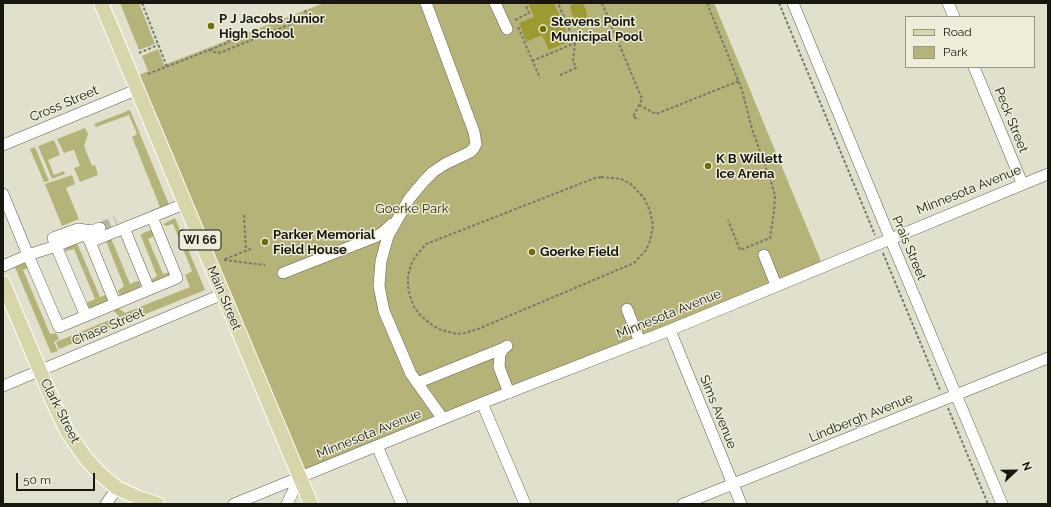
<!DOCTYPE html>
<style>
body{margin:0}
#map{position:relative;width:1051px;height:507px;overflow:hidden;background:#e0e0cd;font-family:Raleway,sans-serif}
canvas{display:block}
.frame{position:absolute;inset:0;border:4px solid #171710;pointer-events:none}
.legend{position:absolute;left:905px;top:16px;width:130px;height:52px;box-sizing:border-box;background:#ededda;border:1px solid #979789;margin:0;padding:5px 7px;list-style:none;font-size:12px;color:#171710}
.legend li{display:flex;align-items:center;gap:8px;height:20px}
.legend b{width:20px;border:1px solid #979789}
.north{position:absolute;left:995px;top:451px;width:40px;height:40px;-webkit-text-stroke:3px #ededda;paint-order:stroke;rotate:68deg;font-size:11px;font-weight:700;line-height:16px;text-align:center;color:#171710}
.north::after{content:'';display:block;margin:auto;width:14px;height:18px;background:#171710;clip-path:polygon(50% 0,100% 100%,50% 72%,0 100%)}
.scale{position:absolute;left:16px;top:473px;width:79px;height:18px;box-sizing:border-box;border:2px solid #171710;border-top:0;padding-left:5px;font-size:12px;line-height:14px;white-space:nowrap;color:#171710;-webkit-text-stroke:3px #ededda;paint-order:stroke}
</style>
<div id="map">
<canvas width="1051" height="507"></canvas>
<div class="frame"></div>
<ul class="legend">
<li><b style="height:5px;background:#d7d5a9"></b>Road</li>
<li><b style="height:11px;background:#b5b378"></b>Park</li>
</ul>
<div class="north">N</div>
<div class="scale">50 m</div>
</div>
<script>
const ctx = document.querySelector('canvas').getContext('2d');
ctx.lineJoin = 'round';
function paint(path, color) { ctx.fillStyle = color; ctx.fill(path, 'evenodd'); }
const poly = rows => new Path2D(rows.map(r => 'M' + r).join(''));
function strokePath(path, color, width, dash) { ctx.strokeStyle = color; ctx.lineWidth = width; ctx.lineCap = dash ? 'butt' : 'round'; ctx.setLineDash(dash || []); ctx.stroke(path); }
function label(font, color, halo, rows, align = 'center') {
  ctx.font = font + ' Raleway,sans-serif'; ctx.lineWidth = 3; ctx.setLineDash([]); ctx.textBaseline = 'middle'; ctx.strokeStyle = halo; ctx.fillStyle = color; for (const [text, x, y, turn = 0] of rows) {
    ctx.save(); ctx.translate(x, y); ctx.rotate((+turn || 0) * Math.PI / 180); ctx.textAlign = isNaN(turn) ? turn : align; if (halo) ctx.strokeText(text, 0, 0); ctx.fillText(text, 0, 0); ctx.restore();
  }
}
paint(poly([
 [120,3,139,3,155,44,139,50],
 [324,3,714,3,823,266,300,477,133,78,148,71,142,56,158,49,164,65],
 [130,110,170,207,151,213,150,211,160,207,132,137,137,134,129,115,96,127,94,124],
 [85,128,88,134,84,146,92,166,95,165,98,175,80,182,74,168,80,166,74,150,64,153,57,139],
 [54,140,60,155,48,160,54,175,64,171,65,174,52,179,38,146],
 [35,147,49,181,44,182,30,149],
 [72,175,75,184,66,188,79,219,62,226,45,184],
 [175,218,205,290,59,349,56,342,119,316,113,310,117,307,125,313,190,287,185,275,192,271,173,224,166,226,163,224],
 [153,229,156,235,148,239,163,274,170,272,171,274,152,282,151,280,157,276,141,236,141,234],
 [108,231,130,284,137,281,141,283,140,287,122,295,119,294,118,291,124,286,104,236],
 [77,243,100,297,106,295,109,300,92,308,89,307,87,304,88,302,95,299,74,249,67,251,65,251,65,249],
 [27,262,28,268,23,270,50,334,56,333,59,339,54,342,58,351,51,353,15,267]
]), '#b5b378');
paint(poly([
 [528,3,554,3,570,41,549,50,542,35,526,42,519,23,534,17],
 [575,3,582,3,586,9,587,18,578,22,572,15,570,6]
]), '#9e9a32');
strokePath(poly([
 [100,228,116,221]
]), '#b8b8a7', 11, [11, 5.5]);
const minor = poly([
 [426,3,474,132,476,144,474,148,470,152,445,164,433,172,424,181,409,199,388,236,381,261,379,286,384,311,411,374,443,419],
 [495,3,507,29],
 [793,3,890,238,1002,504],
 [948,3,954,17],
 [974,67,1022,183],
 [3,145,136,90],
 [3,194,28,255,56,246,86,316],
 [152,217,184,204],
 [124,228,149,289],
 [90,242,86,234,56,246,53,238,78,229,92,231,100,228],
 [764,255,776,285],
 [3,266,28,255,59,327,177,278,152,217,90,242,115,303],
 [283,273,375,237,382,233,392,224],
 [627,309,640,342],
 [670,330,741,504],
 [507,346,504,348,500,354,499,367,509,393],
 [417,383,504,348],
 [3,386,223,294],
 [482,403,525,504],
 [377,446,402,504],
 [106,504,117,488],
 [234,504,482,403,670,330,1048,174],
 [287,504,300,477],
 [683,504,1048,358]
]);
const major = poly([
 [101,3,311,504],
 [3,283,54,404,68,433,84,456,99,473,117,488,139,498,157,504]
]);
strokePath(minor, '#5f5f4f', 12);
strokePath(major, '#fff', 16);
strokePath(poly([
 [142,3,167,67],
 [602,3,642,99,633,117,639,119],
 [707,3,742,90,752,129,772,185,775,196,774,211,770,238,740,250,728,220],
 [779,3,875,235],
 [515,20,529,13,525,3],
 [518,27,540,78],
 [210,50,229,42,228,40],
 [139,53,158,45],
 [532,61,575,43,558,3],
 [148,74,209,50,217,53,222,52,303,19,307,16,305,10],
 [560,75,576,68,573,61,575,43],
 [639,105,656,114,739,81],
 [601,177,621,179,631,184,644,198,650,211,653,226,650,241,646,250,634,263,478,329,465,333,457,334,441,330,432,325,421,316,414,307,410,296,408,286,408,276,411,265,415,257,426,244,595,178,601,177],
 [244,215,246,251],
 [883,253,940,390],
 [225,259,253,248],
 [224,260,265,265],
 [948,408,988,504]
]), '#79796c', 2, [3, 2]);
strokePath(minor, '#fff', 11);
strokePath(major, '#d7d5a9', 14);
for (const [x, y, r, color] of [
 [211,26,4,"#716d0a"],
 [543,29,4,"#716d0a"],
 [708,166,4,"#716d0a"],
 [265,242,4,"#716d0a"],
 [532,252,4,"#716d0a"]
]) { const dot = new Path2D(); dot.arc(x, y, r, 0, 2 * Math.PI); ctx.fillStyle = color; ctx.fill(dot); strokePath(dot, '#ededda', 1.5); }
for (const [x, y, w] of [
 [200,240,42]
]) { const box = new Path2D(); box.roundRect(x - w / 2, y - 10, w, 20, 3); ctx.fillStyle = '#ededda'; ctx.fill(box); strokePath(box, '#171710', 1); }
label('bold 12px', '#171710', null, [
 ["WI 66",200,240]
]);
label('bold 13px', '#171710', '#ededda', [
 ["P J Jacobs Junior",219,19],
 ["High School",219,34],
 ["Stevens Point",551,22],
 ["Municipal Pool",551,37],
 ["K B Willett",716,159],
 ["Ice Arena",716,174],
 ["Parker Memorial",273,235],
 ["Field House",273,250],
 ["Goerke Field",540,252]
], 'left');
label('13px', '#171710', '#ededda', [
 ["Cross Street",64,104,-23],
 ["Peck Street",1011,120,68],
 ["Minnesota Avenue",969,190,-22],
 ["Prais Street",909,248,67],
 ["Main Street",224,298,67],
 ["Minnesota Avenue",669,314,-22],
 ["Chase Street",108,327,-23],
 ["Clark Street",60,411,63],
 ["Sims Avenue",718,412,68],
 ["Lindbergh Avenue",861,418,-22],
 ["Minnesota Avenue",369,434,-22]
]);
label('13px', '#2d2b00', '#ededda', [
 ["Goerke Park",412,209]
]);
</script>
